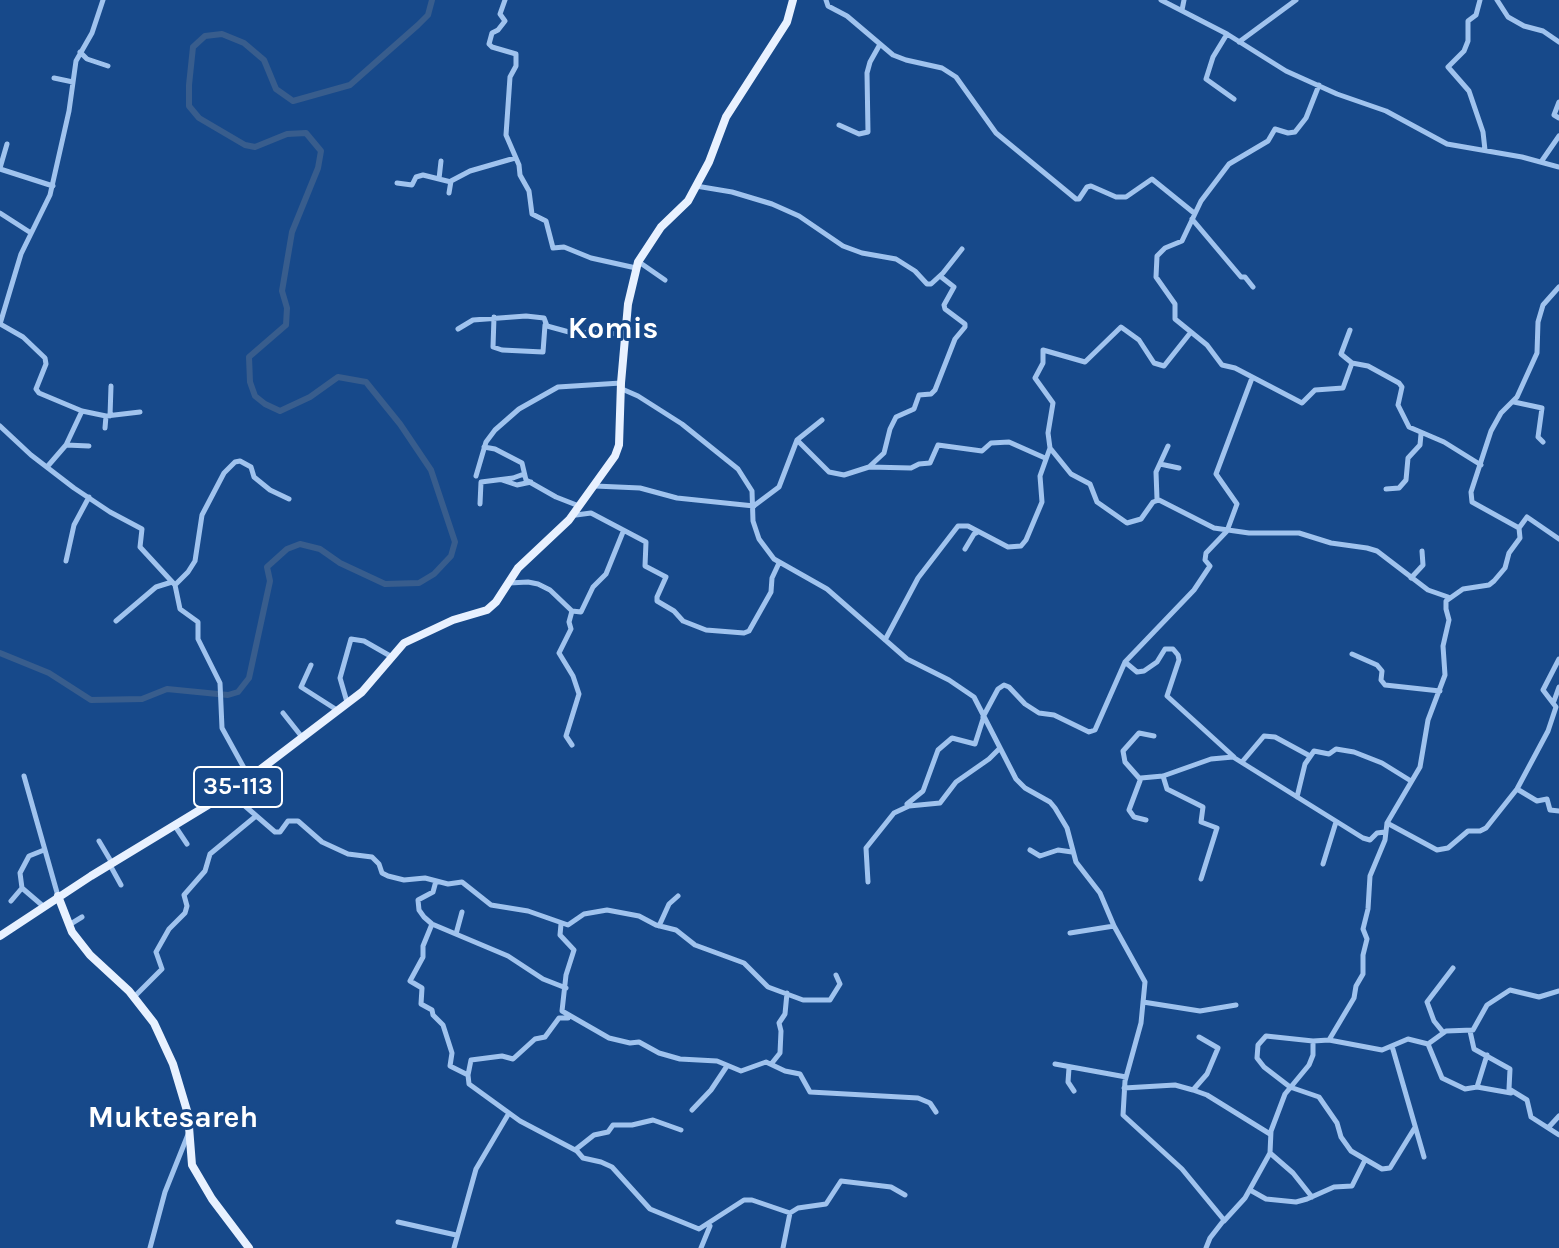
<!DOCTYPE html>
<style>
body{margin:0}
canvas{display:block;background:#17498a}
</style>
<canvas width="1559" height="1248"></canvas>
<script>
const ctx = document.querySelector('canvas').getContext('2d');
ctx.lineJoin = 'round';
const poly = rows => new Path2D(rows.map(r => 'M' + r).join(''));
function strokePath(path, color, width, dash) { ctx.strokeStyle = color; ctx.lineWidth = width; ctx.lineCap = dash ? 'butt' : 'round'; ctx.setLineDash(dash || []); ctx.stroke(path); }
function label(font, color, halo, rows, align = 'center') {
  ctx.font = font + ' Karla,sans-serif'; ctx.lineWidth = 6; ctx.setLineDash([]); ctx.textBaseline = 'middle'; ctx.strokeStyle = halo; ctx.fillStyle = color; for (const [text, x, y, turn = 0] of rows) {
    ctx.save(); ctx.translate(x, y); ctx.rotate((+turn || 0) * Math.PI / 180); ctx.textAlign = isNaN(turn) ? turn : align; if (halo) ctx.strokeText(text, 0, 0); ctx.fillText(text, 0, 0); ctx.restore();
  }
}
strokePath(poly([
 [0,653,49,673,91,700,142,699,167,689,228,695,238,692,249,678,270,581,267,567,287,549,300,544,320,549,340,563,385,584,419,583,434,574,451,556,455,542,431,470,400,424,366,382,338,377,310,397,280,411,265,404,255,396,250,382,249,357,286,325,287,308,282,291,292,232,318,168,321,151,306,133,287,134,255,147,245,145,199,118,189,106,189,85,193,47,205,36,222,34,244,43,264,60,276,89,293,101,350,85,418,25,428,15,432,0]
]), '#385d8d', 6);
strokePath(poly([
 [103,0,92,33,76,61,69,111,50,195,21,254,0,324,23,337,45,358,46,364,36,389,39,393,82,411,106,416,140,412],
 [505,0,500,14,505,21,498,30,492,33,489,44,492,47,516,54,516,66,510,77,506,135,519,165,520,175,529,191,532,214,546,221,553,248,564,247,591,258,636,268],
 [826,0,828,6,847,16,893,55,906,60,942,68,956,77,996,133,1076,199,1079,199,1087,187,1091,186,1116,197,1126,197,1152,179,1194,213],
 [1161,0,1227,34,1286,71,1337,94,1386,111,1447,144,1522,157,1559,167],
 [1480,0,1476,15,1468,21,1468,41,1464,51,1448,67,1469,91,1483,132,1485,150],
 [1497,0,1508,17,1524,26,1543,31,1559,42],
 [1182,10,1184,0],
 [1227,34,1213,57,1206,79,1234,99],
 [1239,42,1296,0],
 [80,52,87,59,108,66],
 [54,78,73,82],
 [1319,85,1306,118,1295,132,1288,133,1275,129,1268,141,1229,164,1201,201,1182,241,1165,248,1157,256,1156,277,1175,304,1175,319,1207,345,1222,365,1235,368,1302,403,1315,390,1343,388,1352,363,1368,366,1399,383,1402,387,1398,405,1409,427,1444,442,1481,465],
 [1559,102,1554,115,1559,118],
 [839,125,859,134,868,132,867,73,870,62,879,46],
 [441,161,439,179,451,182],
 [1541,162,1559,136],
 [0,168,7,144],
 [0,169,53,186],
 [397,183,412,185,416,177,423,175,439,179],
 [696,186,732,192,772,204,799,216,843,246,862,253,896,259,915,271,927,284,931,284,943,273,962,249],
 [449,193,451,181,470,171,515,158],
 [0,213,31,233],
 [1192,219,1241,277,1245,277,1253,287],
 [639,262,665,280],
 [494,317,493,347,502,350,543,352,545,325],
 [458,329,473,320,526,316,544,318,547,326,569,332,625,334],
 [1350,330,1341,354,1352,363],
 [622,389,638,396,682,424,738,469,752,491,753,521,759,539,774,559,827,589,907,659,949,680,974,697,1016,779,1025,788,1050,802,1055,808,1067,828,1076,862,1100,893,1114,926,1145,982,1141,1023,1125,1081,1123,1115,1182,1169,1224,1220,1210,1238,1206,1248],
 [1514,402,1542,408,1538,437,1543,442],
 [110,416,111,386],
 [0,426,31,455,74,488,110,512,142,529,140,547,175,585,180,609,198,622,198,639,220,683,222,728,249,777],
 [105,428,106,416],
 [797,440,829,472,844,475,869,467,911,468,919,464,930,463,938,445,982,451,991,443,1009,442,1045,458],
 [66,445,89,446],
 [484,447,495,449,522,463,526,480,556,497,579,506],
 [1050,448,1071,474,1090,484,1097,502,1127,523,1141,519,1153,502,1159,500,1214,528,1249,533,1299,533,1331,543,1367,548,1377,551,1428,590,1448,597],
 [1160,464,1179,468],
 [47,467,66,445,82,411],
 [869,467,884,453,890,429,896,417,914,409,919,395,931,394,935,390,955,339,965,327,965,324,945,309,944,305,954,287,940,276],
 [476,476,486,442,495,430,519,409,558,387,621,383],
 [502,480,517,485,531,482],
 [595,486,640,488,677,498,754,506],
 [1386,489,1399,488,1406,480,1408,458,1420,445,1421,434],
 [1157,499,1156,472,1168,446],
 [480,504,481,482,513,478,524,474],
 [755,505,779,487,797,440,822,420],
 [576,515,591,513,646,542,645,566,666,577,657,597,657,601,674,611,683,621,706,630,744,633,749,631,771,592,772,578,779,563],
 [1519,528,1527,517,1559,539],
 [965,549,974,534,978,532],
 [66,561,74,525,89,497],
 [1411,578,1423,565,1422,551],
 [509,583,528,582,538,584,550,590,572,611,569,622,571,629,559,653,573,676,579,694,566,736,572,745],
 [175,585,188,572,195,561,202,515,224,473,235,462,240,461,251,467,254,477,270,490,289,499],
 [572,611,581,612,593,587,606,574,623,532],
 [116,621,156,587,172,582],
 [885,640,918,578,958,526,968,526,1008,547,1021,546,1026,540,1042,502,1040,476,1050,448,1048,433,1053,403,1035,378,1043,363,1043,350,1085,362,1121,327,1139,340,1154,363,1164,366,1191,332],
 [1352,654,1377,665,1382,671,1381,680,1385,685,1440,691],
 [1125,662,1137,672,1144,671,1157,662,1165,649,1173,649,1178,655,1179,660,1167,696,1234,757],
 [311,665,301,687,337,710],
 [1554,701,1559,687],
 [347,702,340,678,351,639,364,641,392,657],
 [283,713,302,737],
 [983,717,998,689,1004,685,1009,687,1025,704,1039,713,1054,715,1089,732,1095,730,1125,662,1194,590,1210,566,1205,560,1206,553,1227,531,1237,504,1216,474,1252,378],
 [1242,762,1264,736,1275,737,1310,756],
 [24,776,58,896],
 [1163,776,1167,789,1203,807,1201,822,1217,828,1201,879],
 [1140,779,1125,762,1123,751,1139,733,1154,736],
 [1517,789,1537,801,1547,799,1550,810,1559,811],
 [230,793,275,832,280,832,288,821,298,821,322,842,348,854,372,857,379,864,382,873,388,876,404,880,425,878,448,884,462,882,491,905,528,911,568,925,584,914,607,910,639,916,656,925,676,930,695,945,744,963,768,987,803,1000,830,1000,840,984,836,975],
 [1297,797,1305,764,1314,751,1329,754,1336,749,1354,752,1382,763,1411,781],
 [907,804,923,791,938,750,952,738,975,744,983,719],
 [1146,820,1134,817,1129,810,1141,778,1163,776,1211,759,1233,757,1363,838,1370,840,1377,833,1385,832],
 [1387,823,1437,850,1448,848,1468,831,1480,831,1486,828,1517,789,1548,731,1556,707,1543,690,1559,659],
 [175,826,187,844],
 [99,841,112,863],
 [1030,850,1040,856,1058,850,1072,852],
 [1323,864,1336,822],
 [110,865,121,885],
 [436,881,433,892,418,900,419,910,424,917,432,924,508,956,543,979,566,988],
 [868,882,866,848,894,813,909,806,940,803,956,782,989,759,999,749],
 [11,901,22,888],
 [43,906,22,888,20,873,29,856,44,850],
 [432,924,423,946,423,957,410,981,422,988,421,1004,432,1010,433,1015,443,1025,452,1053,450,1066,468,1075,469,1084,520,1121,577,1151,583,1158,601,1162,612,1167,650,1209,699,1229,744,1200,752,1200,790,1213,798,1208,826,1204,841,1181,891,1187,905,1195],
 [561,924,560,935,574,950,566,975,562,1011,609,1038,630,1043,639,1042,659,1053,680,1059,717,1061,741,1071,766,1062,785,1071,800,1074,810,1092,918,1098,930,1103,936,1112],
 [69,925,82,917],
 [659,926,669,904,678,896],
 [1070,933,1114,926],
 [456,934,462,912],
 [134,997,162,969,156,952,169,929,185,913,187,906,184,895,205,871,210,854,256,816],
 [1143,1002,1200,1011,1236,1005],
 [1470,1031,1474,1049,1510,1069,1509,1089,1527,1100,1531,1117,1559,1135],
 [1443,1032,1434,1021,1427,1002,1453,968],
 [1329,1040,1382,1050,1408,1039,1428,1044,1446,1031,1473,1030,1487,1005,1510,990,1539,997,1559,991],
 [1313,1041,1266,1036,1258,1045,1257,1058,1264,1067,1290,1087,1319,1097,1337,1123,1341,1137,1351,1151,1382,1169,1390,1168,1414,1129],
 [1428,1044,1442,1078,1465,1089,1477,1087],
 [1392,1046,1424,1157],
 [1487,1055,1477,1087,1511,1093],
 [772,1063,780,1053,781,1031,779,1023,785,1014,787,993],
 [1055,1064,1126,1077],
 [1069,1068,1068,1082,1074,1091],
 [468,1075,471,1060,502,1056,513,1059,535,1039,545,1037,559,1018,568,1018],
 [1124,1088,1175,1085,1193,1090,1207,1074,1218,1048,1199,1037],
 [1193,1090,1207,1095,1270,1134],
 [692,1110,711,1090,727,1066],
 [1548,1128,1559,1116],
 [575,1150,594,1135,608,1132,613,1125,632,1125,653,1120,681,1130],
 [1270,1153,1293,1173,1312,1197],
 [1250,1190,1266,1199,1296,1202,1307,1199,1334,1187,1352,1186,1365,1160],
 [1224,1221,1245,1198,1270,1153,1271,1131,1285,1094,1309,1065,1313,1055,1313,1041,1329,1040,1354,998,1356,986,1363,974,1363,955,1367,939,1363,929,1368,909,1370,876,1385,840,1387,823,1420,767,1428,720,1445,675,1443,646,1449,620,1446,609,1446,601,1463,589,1489,585,1494,581,1505,568,1509,553,1520,538,1519,528,1472,502,1471,492,1491,431,1501,413,1517,397,1537,353,1538,322,1543,305,1559,287],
 [398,1222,456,1235],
 [150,1248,165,1192,189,1132],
 [454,1248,476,1169,509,1113],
 [701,1248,710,1226],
 [783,1248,790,1213]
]), '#a0c3ee', 5);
strokePath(poly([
 [58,896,72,932,90,955,129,991,154,1023,173,1064,188,1114,192,1165,212,1199,249,1248],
 [0,936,91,876,236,788,362,692,404,643,453,620,487,610,496,602,518,568,569,520,615,456,619,445,621,383,628,304,638,262,661,227,688,201,709,162,726,117,787,22,793,0]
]), '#e8f1ff', 8);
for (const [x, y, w] of [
 [238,787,88]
]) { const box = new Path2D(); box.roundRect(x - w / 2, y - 20, w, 40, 6); ctx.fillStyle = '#17498a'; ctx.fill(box); strokePath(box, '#fff', 2); }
label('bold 24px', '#fff', null, [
 ["35-113",238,787]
]);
label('bold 30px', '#fff', '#17498a', [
 ["Komis",613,329],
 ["Muktesareh",173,1118]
]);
</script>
